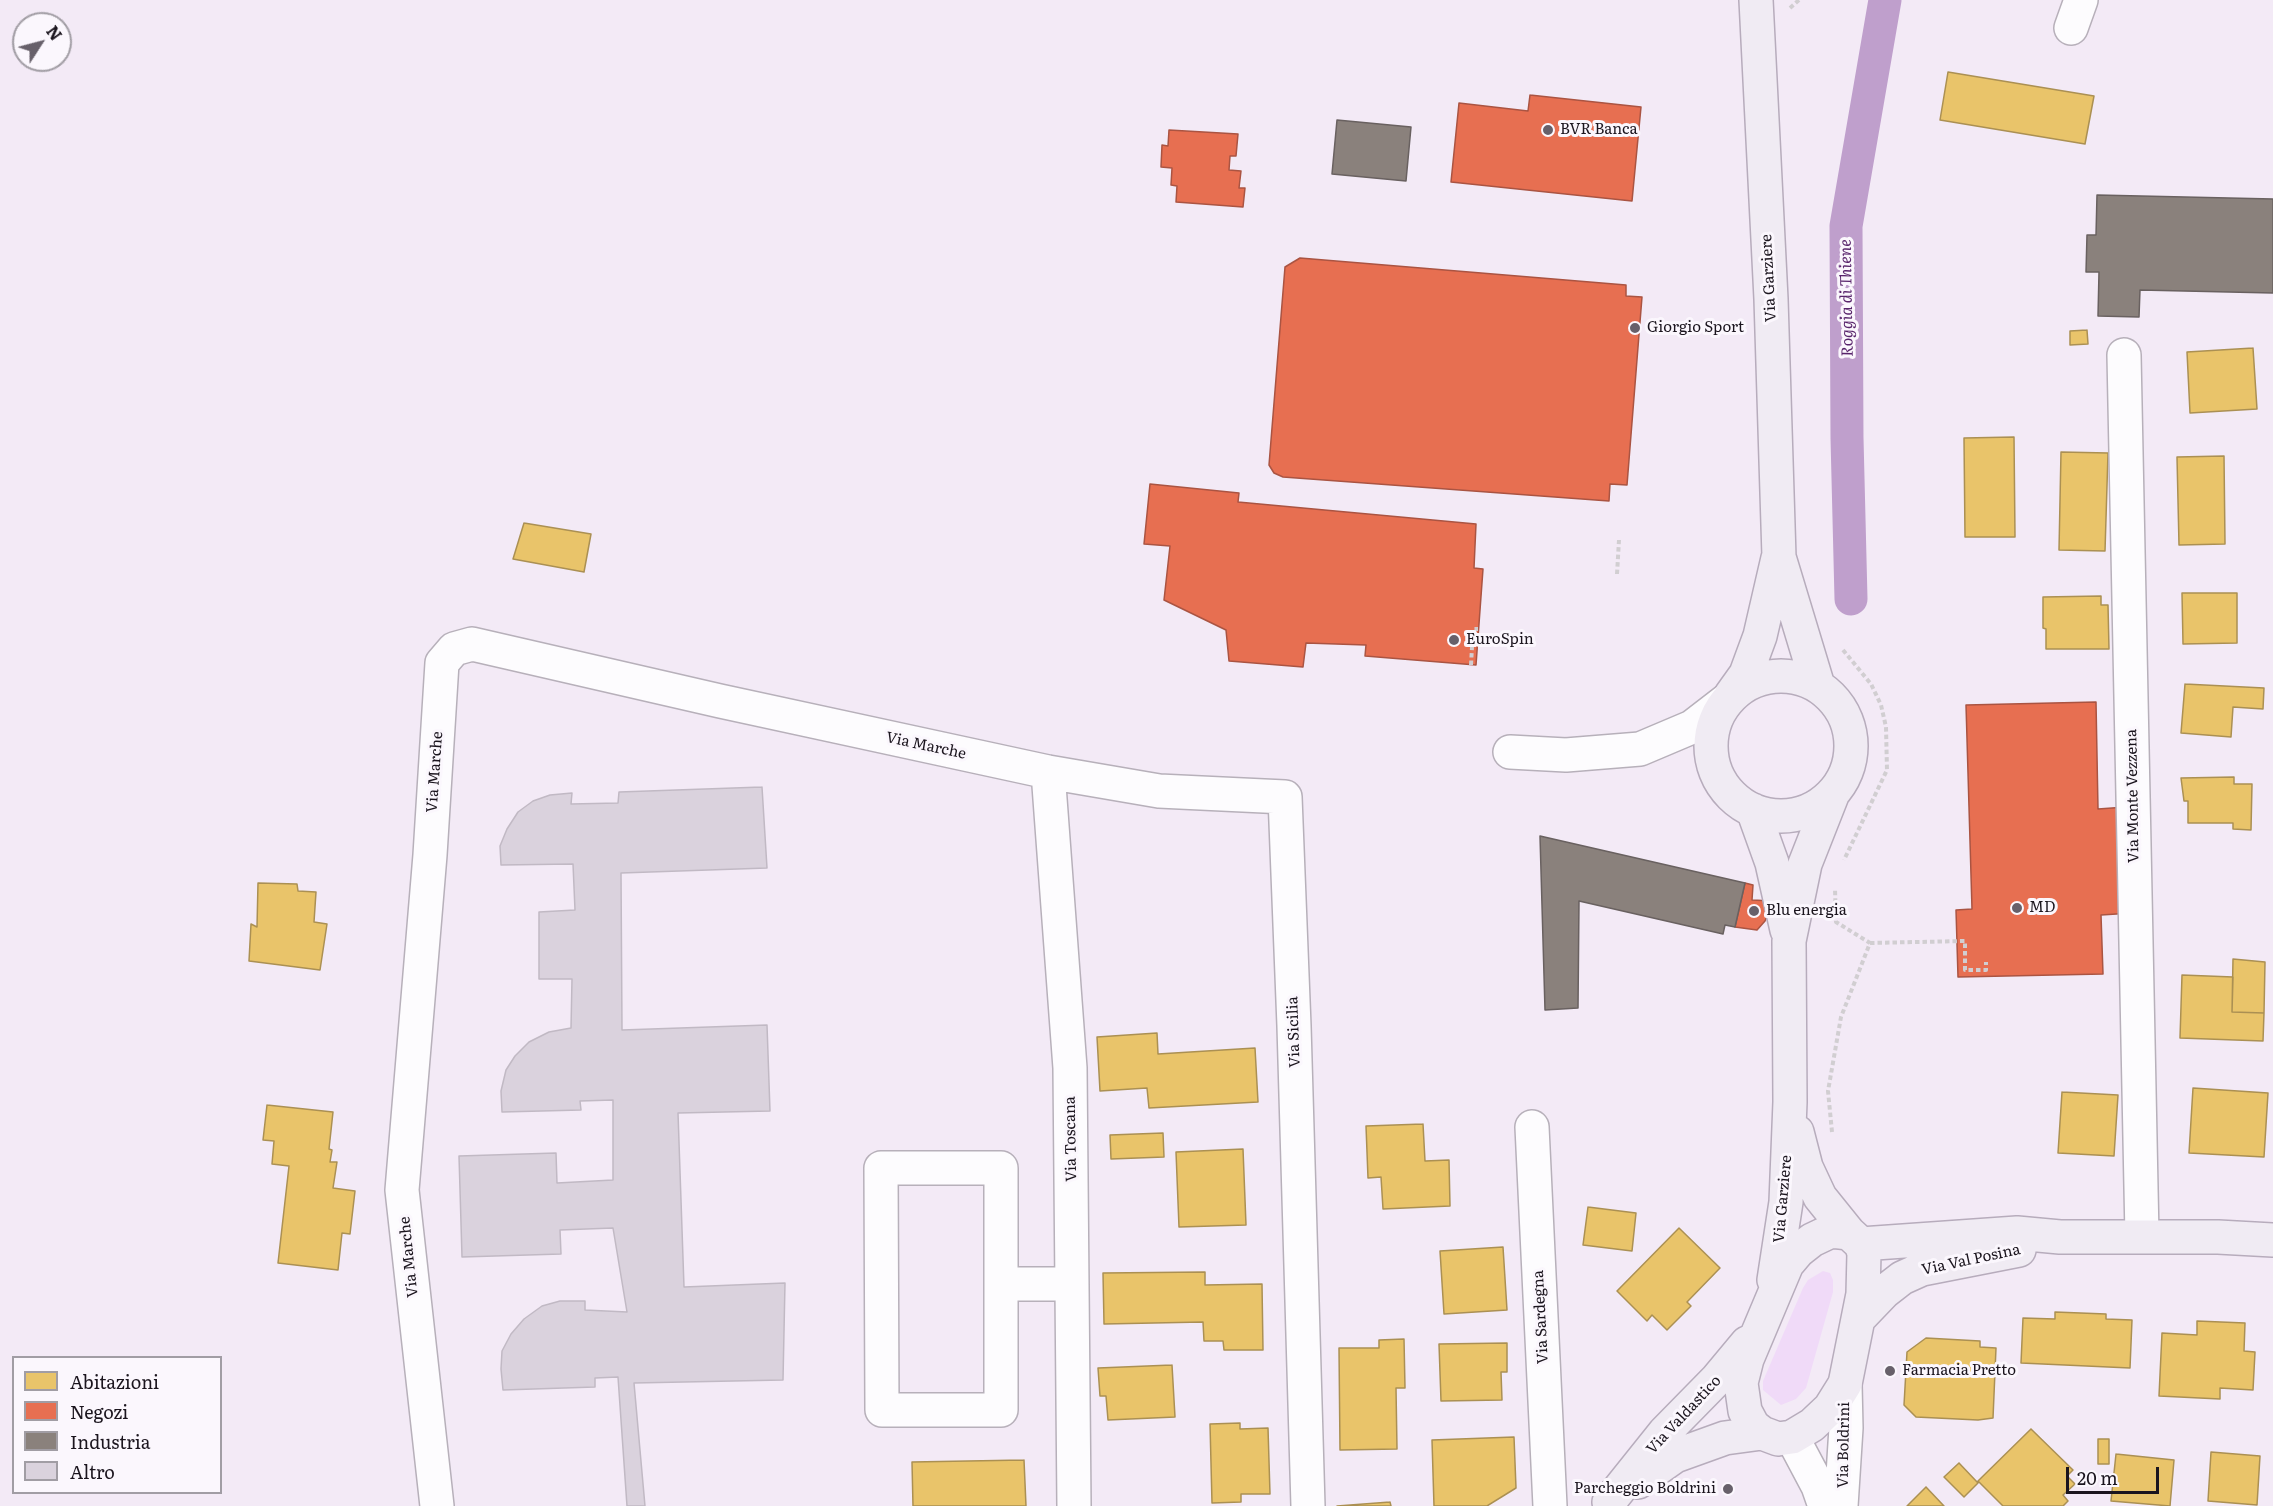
<!DOCTYPE html>
<style>
body{margin:0}
#map{position:relative;width:2273px;height:1506px;overflow:hidden;background:#f3eaf6;font-family:Literata,serif}
canvas{display:block}
.legend{position:absolute;left:12px;top:1356px;width:210px;height:138px;box-sizing:border-box;background:#fbf7fd;border:2px solid #a19da4;margin:0;padding:8px 10px;list-style:none;font-size:18px;color:#1b151e}
.legend li{display:flex;align-items:center;gap:12px;height:30px}
.legend b{width:30px;border:2px solid #a19da4}
.north{position:absolute;left:12px;top:12px;width:60px;height:60px;box-sizing:border-box;background:#fbf7fd;border:2px solid #a19da4;border-radius:50%;rotate:54deg;font-size:16px;font-weight:700;line-height:24px;text-align:center;color:#1b151e}
.north::after{content:'';display:block;margin:auto;width:21px;height:27px;background:#67606a;clip-path:polygon(50% 0,100% 100%,50% 72%,0 100%)}
.scale{position:absolute;left:2066px;top:1467px;width:93px;height:27px;box-sizing:border-box;border:3px solid #1b151e;border-top:0;padding-left:8px;font-size:18px;line-height:21px;white-space:nowrap;color:#1b151e;-webkit-text-stroke:4px #fbf7fd;paint-order:stroke}
</style>
<div id="map">
<canvas width="2273" height="1506"></canvas>
<ul class="legend">
<li><b style="height:16px;background:#e9c46a"></b>Abitazioni</li>
<li><b style="height:16px;background:#e76f51"></b>Negozi</li>
<li><b style="height:16px;background:#8a817c"></b>Industria</li>
<li><b style="height:16px;background:#dad2dd"></b>Altro</li>
</ul>
<div class="north">N</div>
<div class="scale">20 m</div>
</div>
<script>
const ctx = document.querySelector('canvas').getContext('2d');
ctx.lineJoin = 'round';
function paint(path, color) { ctx.fillStyle = color; ctx.fill(path, 'evenodd'); }
const poly = rows => new Path2D(rows.map(r => 'M' + r).join(''));
function strokePath(path, color, width, dash) { ctx.strokeStyle = color; ctx.lineWidth = width; ctx.lineCap = dash ? 'butt' : 'round'; ctx.setLineDash(dash || []); ctx.stroke(path); }
function label(font, color, halo, rows, align = 'center') {
  ctx.font = font + ' Literata,serif'; ctx.lineWidth = 6; ctx.setLineDash([]); ctx.textBaseline = 'middle'; ctx.strokeStyle = halo; ctx.fillStyle = color; for (const [text, x, y, turn = 0] of rows) {
    ctx.save(); ctx.translate(x, y); ctx.rotate((+turn || 0) * Math.PI / 180); ctx.textAlign = isNaN(turn) ? turn : align; if (halo) ctx.strokeText(text, 0, 0); ctx.fillText(text, 0, 0); ctx.restore();
  }
}
paint(poly([
 [1823,1271,1830,1273,1833,1280,1833,1292,1806,1388,1796,1399,1781,1405,1763,1390,1763,1381,1803,1288,1808,1280]
]), '#f0daf8');
const homes = poly([
 [1948,72,2094,96,2085,144,1940,120,1948,72],
 [2087,330,2088,344,2070,345,2070,331,2087,330],
 [2253,348,2257,409,2190,413,2187,352,2253,348],
 [2014,437,2015,537,1965,537,1964,438,2014,437],
 [2061,452,2108,453,2105,551,2059,550,2061,452],
 [2224,456,2225,544,2179,545,2177,457,2224,456],
 [524,523,591,534,584,572,513,559,524,523],
 [2182,593,2237,593,2237,643,2183,644,2182,593],
 [2101,596,2101,605,2108,605,2109,649,2046,649,2046,629,2043,628,2043,597,2101,596],
 [2185,684,2264,688,2263,709,2233,707,2231,737,2181,733,2185,684],
 [2234,777,2234,784,2252,784,2251,830,2233,829,2233,823,2188,823,2188,801,2184,801,2181,778,2234,777],
 [258,883,297,884,298,891,316,892,314,922,327,924,320,970,249,961,251,924,257,927,258,883],
 [2233,959,2265,962,2264,1013,2232,1012,2233,959],
 [2182,975,2233,977,2232,1012,2264,1013,2263,1041,2180,1038,2182,975],
 [1157,1033,1158,1054,1255,1048,1258,1102,1149,1108,1147,1088,1100,1091,1097,1037,1157,1033],
 [2193,1088,2268,1093,2264,1157,2189,1153,2193,1088],
 [2062,1092,2118,1095,2114,1156,2058,1153,2062,1092],
 [267,1105,333,1112,329,1149,332,1150,330,1162,337,1162,333,1188,355,1191,350,1234,342,1233,338,1270,278,1263,289,1166,272,1164,274,1141,263,1140,267,1105],
 [1423,1124,1425,1161,1449,1160,1450,1206,1383,1209,1381,1177,1368,1178,1366,1126,1423,1124],
 [1163,1133,1164,1157,1111,1159,1110,1135,1163,1133],
 [1243,1149,1246,1225,1179,1227,1176,1152,1243,1149],
 [1588,1207,1636,1213,1632,1251,1583,1245,1588,1207],
 [1679,1228,1720,1268,1687,1302,1691,1306,1667,1330,1652,1315,1647,1321,1617,1291,1679,1228],
 [1503,1247,1507,1310,1444,1314,1440,1251,1503,1247],
 [1205,1272,1205,1285,1262,1284,1263,1350,1224,1350,1223,1341,1204,1341,1203,1322,1104,1324,1103,1273,1205,1272],
 [2055,1312,2106,1314,2106,1319,2132,1320,2130,1368,2021,1363,2023,1318,2055,1319,2055,1312],
 [2197,1321,2245,1323,2244,1351,2255,1352,2253,1390,2220,1388,2220,1399,2159,1396,2162,1333,2197,1335,2197,1321],
 [1926,1338,1980,1341,1980,1347,1996,1348,1993,1418,1978,1420,1916,1417,1904,1405,1907,1352,1926,1338],
 [1404,1339,1405,1388,1396,1388,1397,1449,1340,1450,1339,1348,1379,1348,1379,1340,1404,1339],
 [1507,1343,1507,1372,1501,1372,1502,1400,1441,1401,1439,1344,1507,1343],
 [1172,1365,1175,1417,1108,1420,1106,1396,1100,1396,1098,1368,1172,1365],
 [1240,1423,1240,1429,1268,1428,1270,1494,1241,1494,1241,1502,1212,1503,1210,1424,1240,1423],
 [2031,1429,2073,1470,2067,1476,2075,1484,2063,1495,2068,1501,2063,1506,2003,1506,1978,1481,2031,1429],
 [1514,1437,1516,1488,1487,1506,1434,1506,1432,1440,1514,1437],
 [2098,1439,2109,1439,2109,1464,2098,1464,2098,1439],
 [2211,1452,2260,1456,2257,1505,2208,1501,2211,1452],
 [2116,1454,2174,1460,2170,1506,2111,1501,2116,1454],
 [1024,1460,1026,1506,913,1506,912,1462,1024,1460],
 [1959,1463,1978,1483,1964,1497,1944,1477,1959,1463],
 [1926,1487,1944,1506,1907,1506,1926,1487],
 [1390,1502,1391,1506,1337,1506,1390,1502]
]);
paint(homes, '#e9c46a');
strokePath(homes, '#ab9053', 1.5);
const shops = poly([
 [1530,95,1641,107,1632,201,1451,182,1459,103,1528,111,1530,95],
 [1169,130,1238,134,1236,156,1230,156,1229,170,1241,171,1239,188,1245,188,1243,207,1176,202,1177,186,1171,185,1172,168,1161,167,1162,145,1168,146,1169,130],
 [1300,258,1626,285,1626,296,1642,297,1627,485,1610,484,1609,501,1283,477,1274,473,1269,465,1285,267,1300,258],
 [1150,484,1239,493,1238,502,1476,524,1474,568,1483,569,1476,665,1365,656,1366,645,1306,643,1303,667,1229,661,1226,630,1164,600,1170,546,1144,544,1150,484],
 [2096,702,2098,809,2126,807,2132,913,2101,915,2103,974,1958,977,1956,910,1972,909,1966,705,2096,702],
 [1745,883,1753,885,1752,900,1773,901,1765,921,1757,930,1735,927,1745,883]
]);
paint(shops, '#e76f51');
strokePath(shops, '#aa5442', 1.5);
const industry = poly([
 [1337,120,1411,127,1406,181,1332,174,1337,120],
 [2097,195,2273,199,2273,293,2140,290,2139,317,2098,316,2099,272,2086,272,2087,235,2096,235,2097,195],
 [1540,836,1745,883,1735,927,1725,925,1723,934,1579,901,1578,1008,1545,1010,1540,836]
]);
paint(industry, '#8a817c');
strokePath(industry, '#696160', 1.5);
strokePath(poly([
 [1851,599,1847,438,1846,226,1885,0]
]), '#bf9fcc', 33);
const building = poly([
 [762,787,767,868,621,873,622,1030,767,1025,770,1111,678,1113,684,1287,785,1283,783,1380,634,1383,645,1506,627,1506,618,1377,595,1378,595,1387,503,1390,501,1369,502,1351,511,1334,524,1319,542,1306,560,1301,585,1301,585,1310,627,1312,613,1228,560,1230,561,1254,462,1257,459,1156,556,1153,557,1183,613,1180,613,1100,580,1101,581,1110,502,1112,501,1091,506,1070,515,1056,529,1042,549,1032,571,1028,572,979,539,979,539,912,575,910,573,864,501,865,500,846,507,829,518,812,533,801,550,795,572,793,571,804,618,803,619,792,762,787]
]);
paint(building, '#dad2dd');
strokePath(building, '#c1b9c4', 1.5);
const minor = poly([
 [2071,28,2081,0],
 [2124,355,2142,1236],
 [1510,752,1566,755,1640,749,1692,727,1727,700],
 [1048,772,1070,1068,1074,1506],
 [1532,1127,1550,1506],
 [1001,1284,1001,1410,882,1410,881,1168,1001,1168,1001,1284,1072,1284],
 [1792,1437,1818,1486,1825,1506],
 [437,1506,402,1190,430,855,442,663,454,649,472,644,720,701,1048,772,1159,791,1285,797,1294,1026,1308,1506],
 [1841,1506,1846,1428,1845,1384]
]);
const major = poly([
 [1756,0,1771,299,1779,557,1818,686],
 '1711 746a70 70 0 1 1 140 0a70 70 0 1 1-140 0Z',
 [1731,695,1746,674,1760,636,1778,558],
 [1753,810,1772,863,1787,930],
 [1797,1132,1806,1167,1820,1197,1849,1233],
 [1831,1231,1849,1233,1861,1244,1864,1253,1863,1294,1845,1384,1830,1408,1812,1425,1792,1437,1778,1439,1762,1433,1753,1426,1745,1411,1741,1383,1747,1359,1787,1264,1798,1251,1812,1240,1831,1231],
 [1861,1244,2017,1233,2060,1237,2218,1237,2273,1240],
 [1774,1280,1786,1202,1790,1102,1789,941,1805,864,1833,793],
 [1860,1317,1884,1292,1902,1278,1922,1269,2019,1250],
 [1638,1482,1675,1456,1725,1438,1762,1433],
 [1609,1502,1665,1432,1717,1379,1747,1343]
]);
strokePath(minor, '#b7b0ba', 36);
strokePath(major, '#b7acbc', 36);
strokePath(poly([
 [1790,8,1799,0],
 [1617,574,1619,540],
 [1843,650,1871,684,1881,705,1886,727,1887,770,1844,860],
 [1471,665,1473,629,1478,629],
 [1870,943,1965,941,1965,970,1986,970,1986,962],
 [1832,1132,1828,1091,1841,1017,1870,943,1836,922,1835,889]
]), '#d1ced1', 4, [4.5, 3]);
strokePath(minor, '#fdfcfe', 33);
strokePath(major, '#f0ebf3', 33);
for (const [x, y, r, color] of [
 [1548,130,6,"#67606a"],
 [1635,328,6,"#67606a"],
 [1454,640,6,"#67606a"],
 [2017,908,6,"#67606a"],
 [1754,911,6,"#67606a"],
 [1890,1371,6,"#67606a"],
 [1728,1489,6,"#67606a"]
]) { const dot = new Path2D(); dot.arc(x, y, r, 0, 2 * Math.PI); ctx.fillStyle = color; ctx.fill(dot); strokePath(dot, '#fbf7fd', 2); }
label('15px', '#1b151e', '#fbf7fd', [
 ["BVR Banca",1560,130],
 ["Giorgio Sport",1647,328],
 ["EuroSpin",1466,640],
 ["MD",2029,908],
 ["Blu energia",1766,911],
 ["Farmacia Pretto",1902,1371],
 ["Parcheggio Boldrini",1716,1489,"right"]
], 'left');
label('15px', '#1b151e', '#fbf7fd', [
 ["Via Garziere",1769,278,-93],
 ["Via Marche",926,746,12],
 ["Via Marche",435,772,-86],
 ["Via Monte Vezzena",2133,796,-91],
 ["Via Sicilia",1294,1032,-92],
 ["Via Toscana",1071,1139,-91],
 ["Via Garziere",1783,1199,-85],
 ["Via Marche",409,1257,-96],
 ["Via Val Posina",1971,1260,-12],
 ["Via Sardegna",1541,1317,-93],
 ["Via Valdastico",1684,1415,-47],
 ["Via Boldrini",1844,1445,-89]
]);
label('italic 16px', '#58246b', '#fbf7fd', [
 ["Roggia di Thiene",1847,298,-91]
]);
</script>
